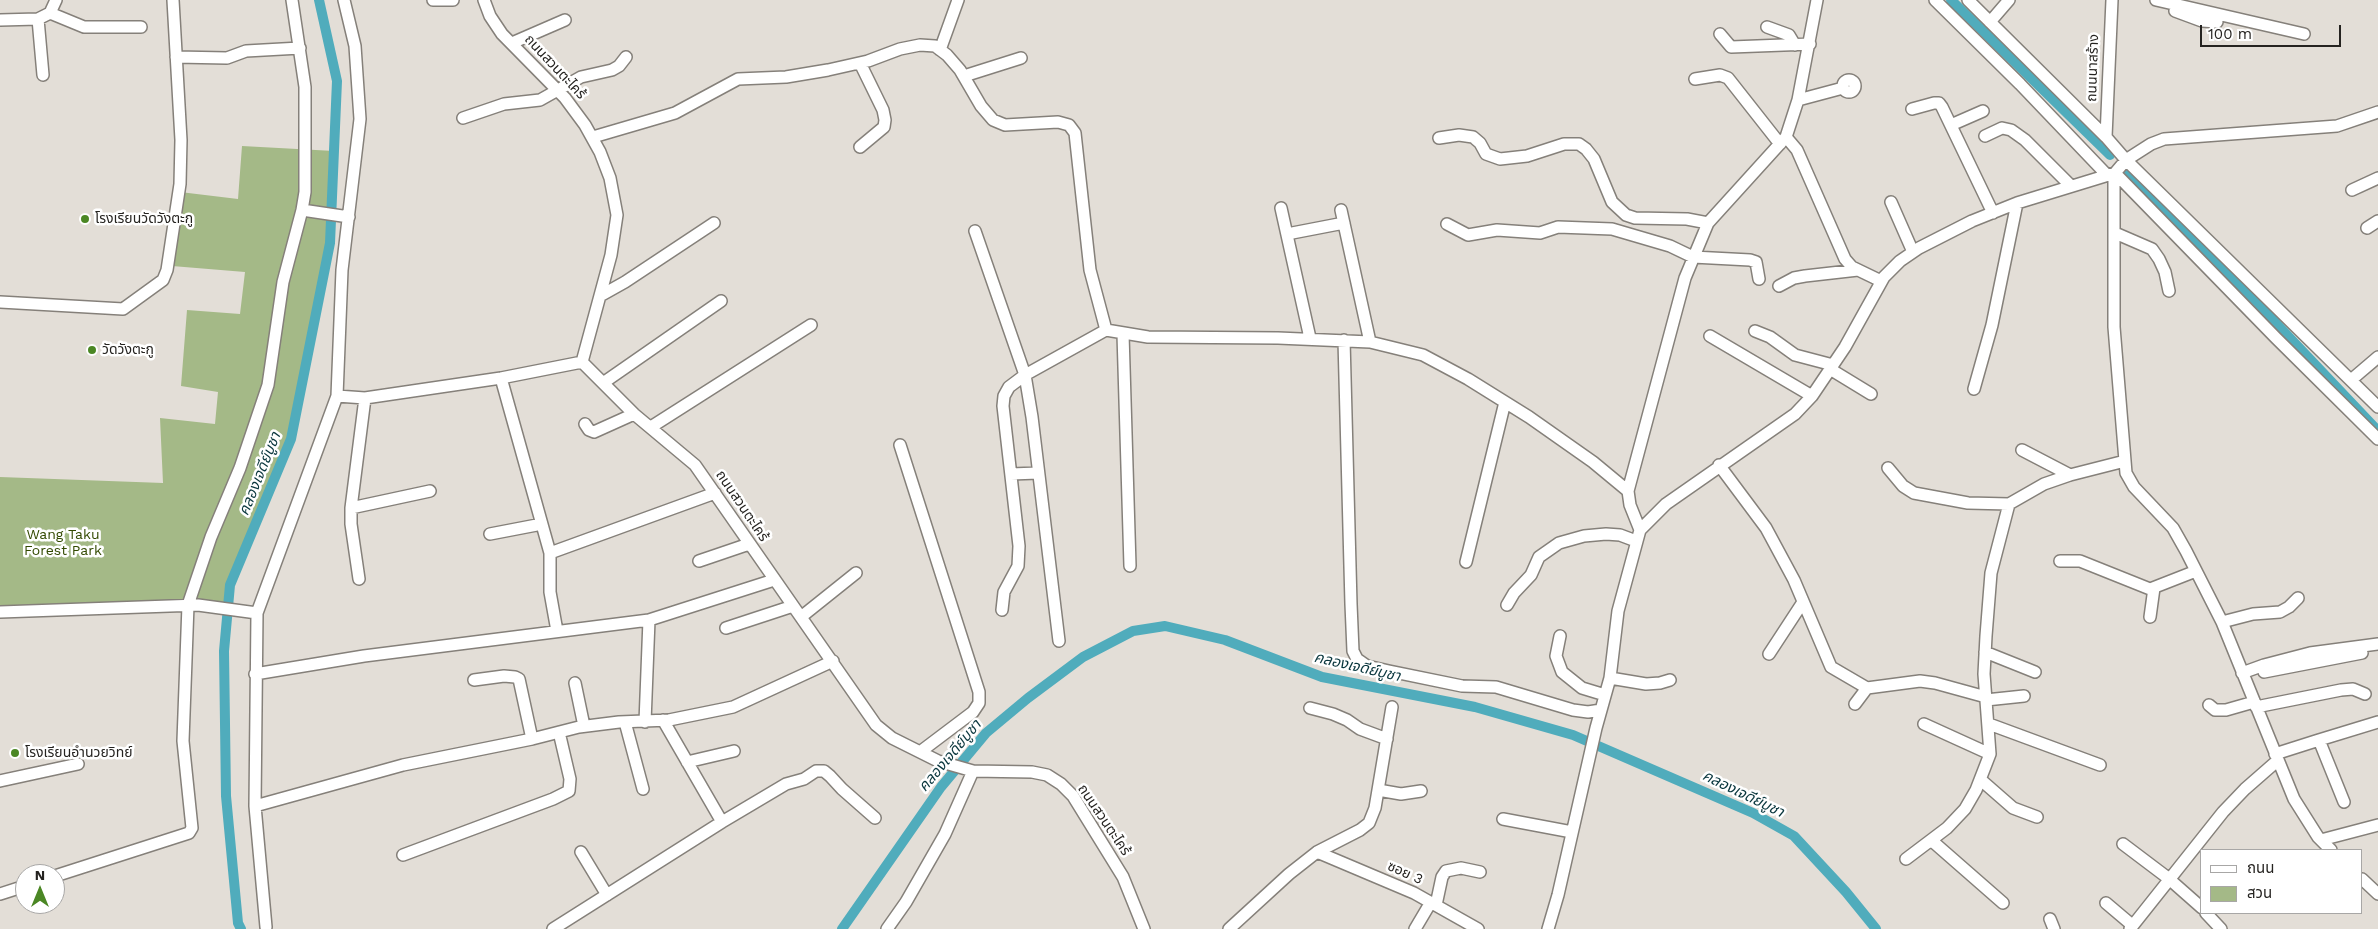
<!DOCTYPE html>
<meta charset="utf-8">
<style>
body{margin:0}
#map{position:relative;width:2378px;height:929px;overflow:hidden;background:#e3ded7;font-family:"Work Sans","Noto Sans Thai",sans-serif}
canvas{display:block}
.legend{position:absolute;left:2200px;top:849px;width:162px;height:65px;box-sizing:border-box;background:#fff;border:1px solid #a8a7a6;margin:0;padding:6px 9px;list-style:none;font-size:15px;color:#252320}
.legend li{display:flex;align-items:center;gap:10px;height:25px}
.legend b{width:25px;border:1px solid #a8a7a6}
.north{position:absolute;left:15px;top:864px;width:50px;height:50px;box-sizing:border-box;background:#fff;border:1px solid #a8a7a6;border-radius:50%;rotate:0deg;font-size:14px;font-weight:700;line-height:20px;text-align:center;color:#252320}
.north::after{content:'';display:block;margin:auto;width:18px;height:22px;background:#4b8724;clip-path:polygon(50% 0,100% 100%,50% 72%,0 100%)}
.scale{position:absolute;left:2200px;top:25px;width:141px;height:22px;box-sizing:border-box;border:2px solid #252320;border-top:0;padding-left:6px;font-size:15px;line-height:18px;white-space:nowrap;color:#252320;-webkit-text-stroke:4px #fff;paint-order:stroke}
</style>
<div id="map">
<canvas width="2378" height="929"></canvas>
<ul class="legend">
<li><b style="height:6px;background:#fff"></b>ถนน</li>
<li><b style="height:14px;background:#a4b987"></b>สวน</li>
</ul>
<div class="north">N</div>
<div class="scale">100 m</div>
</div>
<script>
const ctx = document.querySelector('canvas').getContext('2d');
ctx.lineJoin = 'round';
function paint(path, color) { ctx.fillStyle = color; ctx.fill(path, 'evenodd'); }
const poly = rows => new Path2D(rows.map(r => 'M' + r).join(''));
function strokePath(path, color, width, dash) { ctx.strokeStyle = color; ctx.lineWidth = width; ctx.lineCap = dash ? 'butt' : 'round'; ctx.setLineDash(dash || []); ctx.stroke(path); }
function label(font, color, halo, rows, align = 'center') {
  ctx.font = font + ' "Work Sans","Noto Sans Thai",sans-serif'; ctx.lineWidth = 5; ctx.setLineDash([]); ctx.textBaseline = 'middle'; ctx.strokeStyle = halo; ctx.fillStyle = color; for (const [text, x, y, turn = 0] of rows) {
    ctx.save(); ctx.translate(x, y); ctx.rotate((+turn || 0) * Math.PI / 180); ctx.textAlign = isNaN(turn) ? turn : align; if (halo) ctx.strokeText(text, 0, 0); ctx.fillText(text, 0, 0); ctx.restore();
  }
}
paint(poly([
 [242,146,334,151,330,243,291,439,230,585,228,608,110,605,0,606,0,477,163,483,160,418,215,424,218,392,181,386,187,310,240,314,245,272,172,266,180,192,238,199]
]), '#a4b987');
strokePath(poly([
 [1951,0,2110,155],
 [2128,172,2213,257,2378,431],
 [241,929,238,923,226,796,224,651,230,585,291,439,330,243,337,81,319,0],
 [842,929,941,787,986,733,1028,698,1083,657,1133,631,1165,626,1225,640,1322,677,1475,707,1573,735,1753,813,1794,836,1846,892,1876,929]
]), '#50acbc', 10);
const minor = poly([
 [433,0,453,0],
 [484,0,490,16,502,34,565,98,585,125,600,152,610,178,617,215,611,255,582,362,634,414,695,465,876,725,892,738,938,761,973,771,1032,772,1047,775,1061,784,1073,796,1123,877,1144,929],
 [1935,0,2020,84,2106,174],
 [1968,0,2106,137,2126,160,2378,407],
 [2156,0,2304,34],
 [2175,11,2202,21,2217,22],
 [50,13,84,27,141,27],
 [38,19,43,75],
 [0,20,38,19,50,13,56,0],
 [1990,22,2009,0],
 [1767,27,1789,35,1795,45],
 [1720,34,1731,47,1810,44],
 [512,43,565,20],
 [940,50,958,0],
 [176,57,227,58,246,51,300,48],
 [964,76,1021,58],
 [1695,79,1720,75,1728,78,1780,144],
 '1843 86a6 6 0 1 1 12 0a6 6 0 1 1-12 0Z',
 [1798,100,1843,88],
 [1912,109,1934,103,1939,103,1942,107,1993,213],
 [463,118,504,104,540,100,581,77,612,70,619,66,626,57],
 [1951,125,1983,111],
 [1985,136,2002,128,2011,130,2025,140,2071,186],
 [593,137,675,113,738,79,786,77,828,70,868,61,900,49,920,45,935,46,947,55,960,70,981,106,993,120,1005,125,1058,122,1069,125,1075,133,1090,270,1106,330],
 [1786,137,1797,150,1845,259,1852,267,1881,281],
 [2106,137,2112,0],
 [1439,138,1459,135,1473,137,1480,143,1486,154,1500,159,1527,156,1564,144,1579,144,1586,149,1594,159,1612,202,1626,215,1635,218,1687,219,1708,223],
 [860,147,884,127,885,120,883,110,860,63],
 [2352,190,2378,178],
 [1891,202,1913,252],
 [1281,208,1310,338],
 [302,210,349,217],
 [1341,210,1370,342],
 [1447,224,1468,235,1497,230,1540,233,1558,227,1612,229,1670,246,1693,257,1750,260,1756,262,1759,279],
 [2367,228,2378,221],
 [975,231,1025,375,1032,417,1059,641],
 [2115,233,2152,249,2159,259,2165,272,2169,291],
 [1287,234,1344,223],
 [1779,286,1794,278,1805,276,1858,270],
 [600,296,625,282,714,223],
 [0,302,123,309,163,280,167,270,180,184,181,140,173,0],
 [1755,331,1770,337,1795,355,1833,365],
 [1123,334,1130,566],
 [1710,336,1812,396],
 [1344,340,1351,604,1353,651,1357,659,1367,666,1389,671,1462,686,1496,687,1573,710,1588,712,1601,710],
 [1830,369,1871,394],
 [501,378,550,553,550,592,557,631],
 [2351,380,2378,357],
 [603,383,721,301],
 [1974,389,1992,325,2017,203],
 [337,396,342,270,360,119,355,46,344,0],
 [585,424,589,430,594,432,634,414],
 [651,427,811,325],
 [900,445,979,692,979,703,973,712,920,752],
 [2022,450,2070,475],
 [1719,465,1766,528,1794,580,1831,667,1867,688,1920,681,1935,683,1986,697],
 [1888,468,1903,486,1914,493,1968,503,2009,504],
 [1011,474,1038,473],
 [351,508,430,491],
 [1640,530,1630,505,1628,491,1685,278,1708,223,1786,137,1798,100,1817,0],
 [490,534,542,524],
 [550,553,715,493],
 [699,561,749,544],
 [2060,561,2080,561,2150,589,2196,571],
 [1466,562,1505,402],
 [359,579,351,524,351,508,365,398],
 [1507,605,1514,593,1531,575,1539,557,1559,543,1584,536,1606,534,1620,535,1636,541],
 [1002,610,1004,592,1018,566,1019,546,1003,406,1004,396,1009,387,1025,375,1106,330,1148,337,1278,338,1370,342,1423,355,1468,379,1529,417,1593,462,1628,491],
 [0,612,198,605,257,613],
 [801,617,856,573],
 [2150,617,2154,588],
 [2222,622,2253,614,2280,612,2289,607,2298,598],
 [726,628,793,606],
 [1560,636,1556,656,1562,672,1582,688,1605,695],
 [1985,652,2035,672],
 [1769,654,1803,602],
 [2264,672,2362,653],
 [2242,673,2264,665,2310,653,2378,644],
 [255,674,364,656,649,620],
 [1610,678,1646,684,1660,683,1670,680],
 [474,680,504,676,515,677,519,679,532,739],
 [575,683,584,726],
 [1986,700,2024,696],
 [1855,704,1867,688],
 [2209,705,2215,710,2226,710,2254,702],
 [2256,707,2341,690,2353,689,2365,694],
 [1310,708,1333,714,1347,720,1360,729,1387,739],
 [625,722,643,789],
 [645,722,649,620,774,580],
 [1924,724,1990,754],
 [1989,724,2100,765],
 [2319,740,2378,722],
 [2275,754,2319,740,2344,802],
 [687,762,734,751],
 [1981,780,2013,808,2037,817],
 [0,781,78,764],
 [1378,790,1401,794,1421,791],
 [255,806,403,765,532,739,579,727,619,722,669,720,733,707,833,661],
 [1503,819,1572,832],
 [722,822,786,784,804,779,816,771,824,771,830,776,842,789,875,818],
 [1931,840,2003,903],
 [2321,840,2378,825],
 [2123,844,2168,878,2202,908],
 [2331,850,2318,837,2294,799,2222,622,2186,551,2173,528,2134,487,2126,473,2114,327,2114,181,2115,173,2126,160,2151,144,2164,139,2337,126,2378,112],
 [581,852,607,895],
 [1317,852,1414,893,1478,929],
 [403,855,553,799,569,791,570,779,559,732],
 [1906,859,1947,828,1965,809,1976,790,1990,754,1984,674,1986,636,1991,573,2009,504,2044,484,2070,475,2125,461],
 [55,876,189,833,192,828,183,741,188,605,211,537,240,468,268,385,283,282,302,210,305,192,305,87,292,0],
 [2362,879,2378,894],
 [0,894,25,886],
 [2106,903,2132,925],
 [1436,905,1442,877,1446,871,1461,868,1480,872],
 [2206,913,2221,929],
 [2050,919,2054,929],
 [266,927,255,806,257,613,337,396,365,398,501,378,582,362],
 [553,929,722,822,663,720],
 [887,929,906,902,945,834,973,771],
 [1229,929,1289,874,1317,852,1360,830,1369,823,1375,808,1392,707],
 [1415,929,1431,902],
 [1548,929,1558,895,1596,728,1610,678,1618,611,1640,530,1666,504,1795,414,1812,396,1845,347,1884,277,1900,261,1919,248,1972,221,2017,203,2115,173,2276,338,2378,439],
 [2130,929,2223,812,2245,789,2277,761]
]);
strokePath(minor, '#85807a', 14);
strokePath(minor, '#fff', 11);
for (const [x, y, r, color] of [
 [85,219,5,"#4b8724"],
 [92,350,5,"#4b8724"],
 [15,753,5,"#4b8724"]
]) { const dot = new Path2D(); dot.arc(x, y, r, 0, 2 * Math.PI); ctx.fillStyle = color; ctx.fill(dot); strokePath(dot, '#fff', 2); }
label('14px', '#252320', '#fff', [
 ["ถนนสวนตะไคร้",555,67,47],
 ["ถนนนาสร้าง",2093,68,-88],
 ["ถนนสวนตะไคร้",742,506,56],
 ["ถนนสวนตะไคร้",1104,820,56],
 ["ซอย 3",1405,873,24]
]);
label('14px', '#252320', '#fff', [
 ["โรงเรียนวัดวังตะกู",95,219],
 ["วัดวังตะกู",102,350],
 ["โรงเรียนอำนวยวิทย์",25,753]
], 'left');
label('14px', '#324900', '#fff', [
 ["Wang Taku",63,535],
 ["Forest Park",63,551]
]);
label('italic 15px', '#09363d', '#fff', [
 ["คลองเจดีย์บูชา",260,474,-68],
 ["คลองเจดีย์บูชา",1357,667,13],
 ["คลองเจดีย์บูชา",950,756,-50],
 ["คลองเจดีย์บูชา",1743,794,26]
]);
</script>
